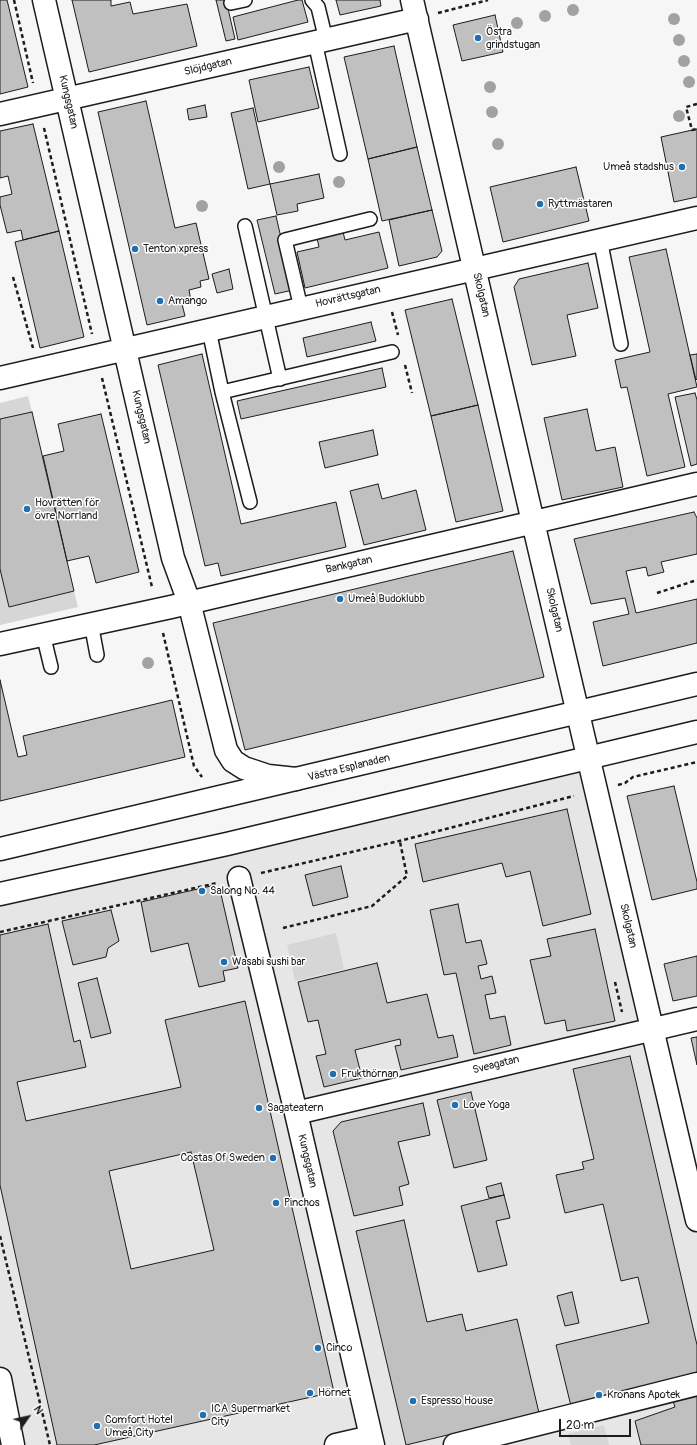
<!DOCTYPE html>
<meta charset="utf-8">
<style>
body{margin:0}
#map{position:relative;width:697px;height:1445px;overflow:hidden;background:#f6f6f6;font-family:Pangolin,sans-serif}
canvas{display:block}
.north{position:absolute;left:8px;top:1397px;width:40px;height:40px;-webkit-text-stroke:3px #fff;paint-order:stroke;rotate:56deg;font-size:11px;font-weight:700;line-height:16px;text-align:center;color:#1c1c1c}
.north::after{content:'';display:block;margin:auto;width:14px;height:18px;background:#1c1c1c;clip-path:polygon(50% 0,100% 100%,50% 72%,0 100%)}
.scale{position:absolute;left:559px;top:1419px;width:72px;height:18px;box-sizing:border-box;border:2px solid #1c1c1c;border-top:0;padding-left:5px;font-size:12px;line-height:14px;white-space:nowrap;color:#1c1c1c;-webkit-text-stroke:3px #fff;paint-order:stroke}
</style>
<div id="map">
<canvas width="697" height="1445"></canvas>
<div class="north">N</div>
<div class="scale">20 m</div>
</div>
<script>
const ctx = document.querySelector('canvas').getContext('2d');
ctx.lineJoin = 'round';
function paint(path, color) { ctx.fillStyle = color; ctx.fill(path, 'evenodd'); }
const poly = rows => new Path2D(rows.map(r => 'M' + r).join(''));
function strokePath(path, color, width, dash) { ctx.strokeStyle = color; ctx.lineWidth = width; ctx.lineCap = dash ? 'butt' : 'round'; ctx.setLineDash(dash || []); ctx.stroke(path); }
function label(font, color, halo, rows, align = 'center') {
  ctx.font = font + ' Pangolin,sans-serif'; ctx.lineWidth = 3; ctx.setLineDash([]); ctx.textBaseline = 'middle'; ctx.strokeStyle = halo; ctx.fillStyle = color; for (const [text, x, y, turn = 0] of rows) {
    ctx.save(); ctx.translate(x, y); ctx.rotate((+turn || 0) * Math.PI / 180); ctx.textAlign = isNaN(turn) ? turn : align; if (halo) ctx.strokeText(text, 0, 0); ctx.fillText(text, 0, 0); ctx.restore();
  }
}
paint(poly([
 [589,758,697,1220,697,1445,0,1445,0,897]
]), '#e6e6e6');
paint(poly([
 [28,396,32,412,0,419,0,403],
 [0,569,9,607,74,591,78,607,0,625],
 [336,933,344,969,295,981,287,945],
 [604,1425,609,1445,571,1445,568,1434]
]), '#d6d6d6');
const building = poly([
 [0,0,7,0,28,87,0,94,0,0],
 [72,0,111,0,111,6,130,2,133,14,187,4,197,46,89,72,72,0],
 [216,0,226,0,235,39,226,41,216,0],
 [298,0,302,0,308,22,238,40,233,17,298,0],
 [336,0,380,0,381,6,340,15,336,0],
 [495,15,503,52,462,61,453,25,495,15],
 [394,46,417,147,368,159,344,57,394,46],
 [309,67,319,108,258,122,249,80,309,67],
 [146,101,175,228,196,223,209,279,200,281,201,287,189,290,191,301,182,304,185,316,147,325,98,112,146,101],
 [205,105,207,117,189,120,187,109,205,105],
 [253,108,270,184,248,189,231,113,253,108],
 [33,124,59,231,23,240,21,230,7,233,0,205,0,197,12,194,8,176,0,178,0,131,33,124],
 [697,129,697,197,674,202,661,137,697,129],
 [417,147,432,210,382,221,368,159,417,147],
 [576,167,589,221,503,242,490,187,576,167],
 [319,174,324,198,297,204,298,211,277,215,270,184,319,174],
 [432,210,442,251,437,257,399,266,389,220,432,210],
 [276,216,293,290,275,294,257,220,276,216],
 [59,231,84,337,40,348,15,242,59,231],
 [343,232,345,240,379,232,388,268,305,288,297,252,319,247,317,238,343,232],
 [666,249,697,387,668,394,685,467,647,476,627,387,621,388,615,360,650,352,629,257,666,249],
 [588,263,598,308,567,315,576,356,532,365,514,287,519,279,588,263],
 [229,269,233,289,217,293,212,274,229,269],
 [452,299,478,405,431,416,405,310,452,299],
 [371,322,376,341,307,357,303,338,371,322],
 [202,354,241,524,336,502,346,547,221,576,218,563,205,566,158,365,202,354],
 [697,354,697,379,696,380,690,355,697,354],
 [382,368,386,387,241,419,237,401,382,368],
 [695,393,697,400,697,464,691,466,675,397,695,393],
 [478,405,503,511,456,522,431,416,478,405],
 [587,409,596,451,615,447,623,487,562,500,544,418,587,409],
 [32,412,74,591,9,607,0,569,0,419,32,412],
 [101,414,139,572,96,583,89,556,67,561,43,456,64,451,58,424,101,414],
 [373,430,378,455,325,468,319,442,373,430],
 [378,484,382,499,416,490,426,530,364,545,350,491,378,484],
 [694,512,697,518,697,554,661,562,664,572,648,576,646,567,626,571,636,613,697,599,697,643,603,666,593,622,629,614,625,598,591,604,574,539,694,512],
 [513,551,544,677,245,750,213,623,513,551],
 [0,680,18,757,27,755,23,736,172,700,185,757,0,801,0,680],
 [674,786,697,882,697,889,652,900,627,796,674,786],
 [567,809,591,914,543,926,530,871,506,877,502,863,423,882,415,844,567,809],
 [341,866,348,897,313,906,305,875,341,866],
 [211,886,220,890,238,968,223,971,225,981,199,987,188,943,151,952,141,902,211,886],
 [458,904,466,943,481,940,487,964,478,966,481,979,492,976,496,993,485,995,490,1019,505,1016,511,1045,474,1054,456,973,444,975,430,910,458,904],
 [111,910,119,941,108,948,106,957,73,965,62,921,111,910],
 [48,924,74,1042,80,1040,86,1067,17,1082,26,1121,181,1087,165,1020,245,1001,334,1392,94,1445,57,1445,0,1185,0,935,48,924],
 [191,1152,214,1250,131,1269,109,1171,191,1152],
 [595,929,615,1021,567,1031,565,1020,545,1024,530,960,551,956,547,939,595,929],
 [697,956,697,996,673,1001,664,964,697,956],
 [377,963,387,1003,427,994,438,1038,453,1035,458,1057,401,1070,395,1046,401,1045,400,1039,355,1050,362,1078,324,1087,316,1056,326,1054,318,1020,308,1022,298,982,377,963],
 [97,978,111,1033,91,1038,78,983,97,978],
 [697,1037,697,1065,691,1038,697,1037],
 [630,1056,697,1345,697,1375,571,1406,556,1345,649,1323,638,1277,621,1281,603,1204,565,1213,556,1175,584,1169,582,1162,594,1159,573,1069,630,1056],
 [471,1092,487,1160,454,1168,437,1100,471,1092],
 [423,1103,430,1135,398,1142,409,1184,399,1187,403,1205,354,1216,333,1131,341,1122,423,1103],
 [501,1183,504,1195,489,1198,486,1187,501,1183],
 [504,1195,510,1218,496,1221,507,1265,478,1272,461,1206,504,1195],
 [404,1220,427,1322,462,1314,466,1331,517,1319,539,1413,406,1445,356,1231,404,1220],
 [572,1292,579,1323,565,1326,557,1296,572,1292],
 [697,1396,697,1445,641,1445,635,1421,675,1407,673,1401,697,1396]
]);
paint(building, '#c0c0c0');
strokePath(building, '#1c1c1c', 1);
const lane = poly([
 [312,0,318,7,326,40],
 [231,3,245,0],
 [315,42,340,154],
 [245,226,280,379],
 [600,239,621,344],
 [301,308,285,240,370,219],
 [209,330,222,392,250,502],
 [222,392,392,352],
 [91,623,97,655],
 [43,634,51,667]
]);
const street = poly([
 [44,0,173,558,189,602,226,750,233,761,244,768,268,776,296,779],
 [412,0,533,522,697,1220],
 [0,114,417,19],
 [0,378,697,218],
 [0,644,171,607,697,484],
 [239,878,296,1113,373,1445],
 [296,1113,697,1019],
 [0,1379,13,1445],
 [336,1445,371,1437],
 [455,1445,697,1384]
]);
const secondary = poly([
 [0,849,697,684],
 [0,894,227,844,697,732]
]);
strokePath(lane, '#1c1c1c', 16);
strokePath(street, '#1c1c1c', 25);
strokePath(secondary, '#1c1c1c', 25);
strokePath(poly([
 [14,0,33,83],
 [438,13,488,0],
 [697,104,686,107,692,130,697,129],
 [44,128,92,334],
 [13,277,33,348],
 [392,312,398,335],
 [405,365,412,393],
 [102,378,152,587],
 [657,593,697,580],
 [163,633,194,766,202,777],
 [618,785,625,783,633,777,697,762],
 [261,873,399,841,574,796],
 [283,928,372,906,407,876,400,842],
 [0,932,217,883],
 [615,982,622,1012],
 [0,1236,50,1445]
]), '#1c1c1c', 2.5, [4, 3]);
strokePath(lane, '#fff', 13);
strokePath(street, '#fff', 22);
strokePath(secondary, '#fff', 22);
ctx.fillStyle = '#a2a2a2';
for (const [x, y] of [
 [573,10],
 [545,16],
 [674,19],
 [517,23],
 [679,40],
 [684,61],
 [689,82],
 [490,87],
 [492,112],
 [679,116],
 [498,144],
 [279,167],
 [339,182],
 [202,206],
 [148,663]
]) { ctx.beginPath(); ctx.arc(x, y, 6, 0, 2 * Math.PI); ctx.fill(); }
for (const [x, y, r, color] of [
 [478,38,4,"#1f6fb2"],
 [682,167,4,"#1f6fb2"],
 [540,204,4,"#1f6fb2"],
 [135,249,4,"#1f6fb2"],
 [160,301,4,"#1f6fb2"],
 [27,509,4,"#1f6fb2"],
 [340,599,4,"#1f6fb2"],
 [202,891,4,"#1f6fb2"],
 [224,962,4,"#1f6fb2"],
 [333,1074,4,"#1f6fb2"],
 [455,1105,4,"#1f6fb2"],
 [259,1108,4,"#1f6fb2"],
 [273,1158,4,"#1f6fb2"],
 [276,1203,4,"#1f6fb2"],
 [318,1348,4,"#1f6fb2"],
 [310,1393,4,"#1f6fb2"],
 [599,1395,4,"#1f6fb2"],
 [413,1401,4,"#1f6fb2"],
 [203,1415,4,"#1f6fb2"],
 [97,1426,4,"#1f6fb2"]
]) { const dot = new Path2D(); dot.arc(x, y, r, 0, 2 * Math.PI); ctx.fillStyle = color; ctx.fill(dot); strokePath(dot, '#fff', 1.5); }
label('11px', '#1c1c1c', '#fff', [
 ["Östra",486,32],
 ["grindstugan",486,45],
 ["Umeå stadshus",674,167,"right"],
 ["Ryttmästaren",548,204],
 ["Tenton xpress",143,249],
 ["Amango",168,301],
 ["Hovrätten för",35,503],
 ["övre Norrland",35,516],
 ["Umeå Budoklubb",348,599],
 ["Salong No. 44",210,891],
 ["Wasabi sushi bar",232,962],
 ["Frukthörnan",341,1074],
 ["Love Yoga",463,1105],
 ["Sagateatern",267,1108],
 ["Costas Of Sweden",265,1158,"right"],
 ["Pinchos",284,1203],
 ["Cinco",326,1348],
 ["Hörnet",318,1393],
 ["Kronans Apotek",607,1395],
 ["Espresso House",421,1401],
 ["ICA Supermarket",211,1409],
 ["City",211,1422],
 ["Comfort Hotel",105,1420],
 ["Umeå City",105,1433]
], 'left');
label('11px', '#1c1c1c', '#fff', [
 ["Slöjdgatan",208,67,-13],
 ["Kungsgatan",68,102,77],
 ["Skolgatan",481,295,77],
 ["Hovrättsgatan",348,297,-13],
 ["Kungsgatan",141,417,77],
 ["Bankgatan",349,565,-13],
 ["Skolgatan",554,610,77],
 ["Västra Esplanaden",349,768,-14],
 ["Skolgatan",628,926,77],
 ["Sveagatan",496,1065,-14],
 ["Kungsgatan",307,1161,77]
]);
</script>
